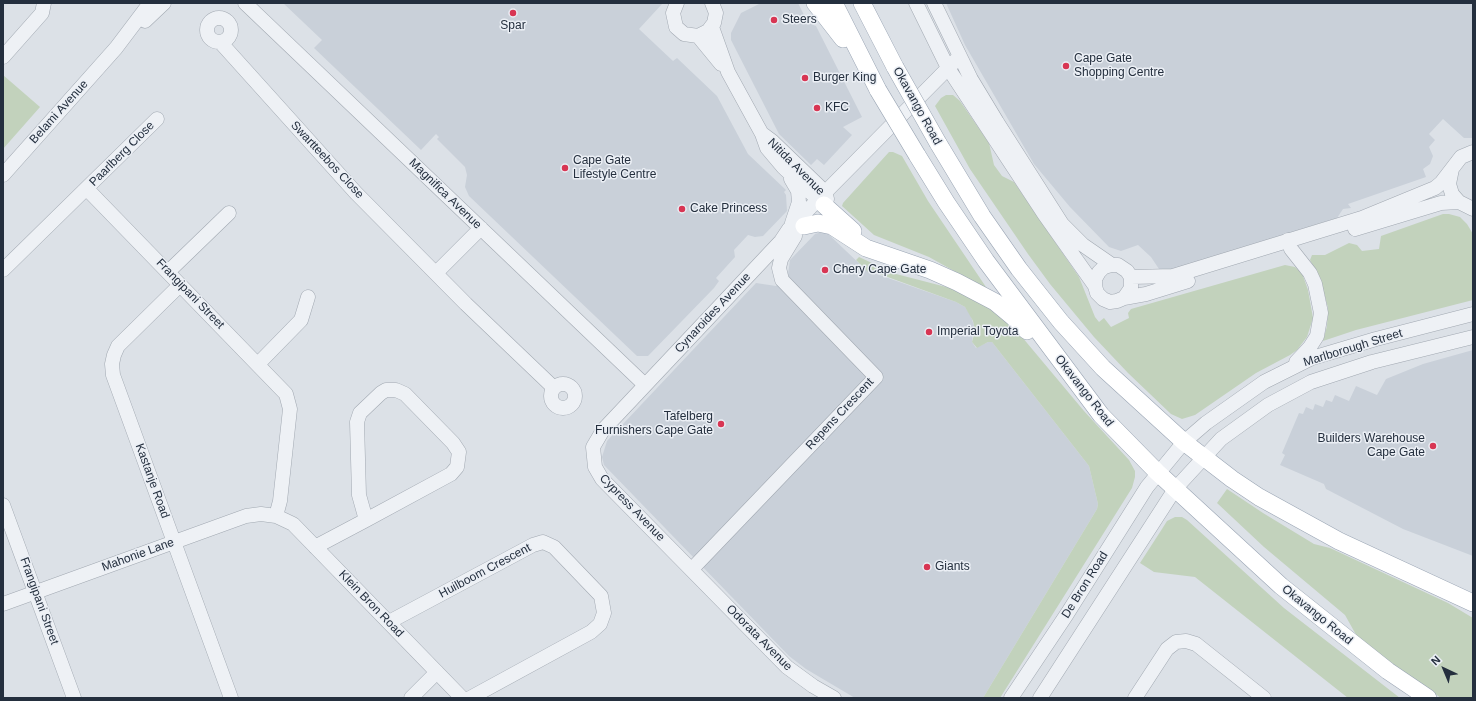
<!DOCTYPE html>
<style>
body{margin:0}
#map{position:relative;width:1476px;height:701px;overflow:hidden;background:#dce1e7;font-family:Arial,sans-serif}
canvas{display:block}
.frame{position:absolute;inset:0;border:4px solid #242f3e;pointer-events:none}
.north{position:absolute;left:1424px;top:649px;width:40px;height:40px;-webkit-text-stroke:3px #ebeff5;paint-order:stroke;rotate:316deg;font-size:11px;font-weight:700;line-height:16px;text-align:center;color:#242f3e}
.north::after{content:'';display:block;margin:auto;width:14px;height:18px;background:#242f3e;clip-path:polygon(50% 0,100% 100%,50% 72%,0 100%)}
</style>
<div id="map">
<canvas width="1476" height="701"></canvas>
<div class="frame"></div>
<div class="north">N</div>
</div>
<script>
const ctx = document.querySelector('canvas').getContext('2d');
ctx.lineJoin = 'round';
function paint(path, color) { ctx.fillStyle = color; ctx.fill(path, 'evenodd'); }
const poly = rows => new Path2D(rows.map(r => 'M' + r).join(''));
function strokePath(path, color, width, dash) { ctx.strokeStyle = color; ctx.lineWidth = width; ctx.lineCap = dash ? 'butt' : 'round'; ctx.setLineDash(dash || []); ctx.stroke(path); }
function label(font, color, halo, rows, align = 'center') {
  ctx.font = font + ' Arial,sans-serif'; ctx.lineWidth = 3; ctx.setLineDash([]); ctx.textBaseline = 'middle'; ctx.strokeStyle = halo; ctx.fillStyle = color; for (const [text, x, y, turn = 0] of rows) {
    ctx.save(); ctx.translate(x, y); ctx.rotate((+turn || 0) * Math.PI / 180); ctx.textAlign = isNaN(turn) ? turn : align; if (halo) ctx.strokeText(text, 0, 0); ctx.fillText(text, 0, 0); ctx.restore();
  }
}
paint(poly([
 [283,3,663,3,639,29,673,61,677,58,717,96,748,154,786,190,784,192,786,195,787,211,763,236,755,237,748,235,734,250,735,257,716,278,719,281,714,288,648,356,637,356,469,196,465,187,467,175,465,167,437,139,439,137,436,134,421,150,314,48,322,40],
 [761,3,798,3,808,23,816,26,862,117,843,127,852,135,824,165,817,159,811,165,779,134,731,40,731,33,741,13],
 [946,3,1473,3,1473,138,1464,138,1443,119,1429,134,1435,140,1429,147,1433,156,1430,164,1423,169,1426,177,1348,204,1351,208,1343,209,1337,218,1177,268,1166,270,1159,269,1151,257,1138,245,1121,251,1109,247,1070,207,1034,164,965,45],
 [825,231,864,268,871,272,956,302,965,307,971,316,974,326,972,342,976,348,988,342,992,342,1089,466,1098,504,1097,509,983,698,855,698,806,669,789,656,604,465,602,457,607,441,756,283,776,286,788,274,790,260,815,234],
 [1473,350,1473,556,1403,529,1326,489,1324,484,1280,465,1285,455,1282,453,1299,413,1303,414,1306,407,1313,410,1315,404,1323,407,1326,400,1332,402,1335,395,1349,401,1356,386,1377,395,1386,379,1423,364]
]), '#c9d0d9');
paint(poly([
 [3,75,40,107,3,149],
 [946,95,953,95,960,101,989,143,994,165,1002,176,1014,182,1079,277,1095,317,1099,322,1104,318,1111,327,1129,318,1128,313,1131,309,1285,265,1295,267,1302,273,1308,290,1313,318,1307,337,1297,350,1290,355,1256,373,1195,415,1182,419,1171,414,1128,373,1094,337,1050,284,1028,254,970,169,935,106,941,98],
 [889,152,893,152,902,156,928,201,988,290,929,257,874,235,842,206,843,203],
 [1443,214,1449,214,1460,217,1467,224,1473,234,1473,300,1356,330,1323,341,1327,326,1328,308,1321,282,1310,260,1312,255,1325,255,1349,243,1357,245,1362,251,1379,249,1381,236],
 [859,257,896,274,954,289,996,312,1022,337,1084,411,1129,460,1135,471,1135,477,1132,488,1000,698,983,698,1097,509,1098,504,1089,466,992,342,988,342,977,348,972,342,975,331,973,321,965,307,956,302,874,272,868,272,856,260],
 [1227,489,1263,513,1314,544,1330,548,1448,603,1473,618,1473,698,1441,698,1359,640,1345,615,1264,547,1217,503],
 [1175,517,1182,517,1187,520,1284,608,1400,698,1348,698,1195,577,1154,572,1140,563,1162,529,1167,521]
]), '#c2d2bc');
const minor = poly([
 [245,3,645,385],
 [677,3,673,13,676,27,684,34,698,36,708,31,714,23,716,13,712,3],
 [916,3,948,68,1044,214,1095,286],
 [934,3,971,79,997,122,1062,224,1083,245,1112,265,1118,265,1127,271,1131,277,1131,288,1124,298,1117,301,1110,302,1103,299,1097,293,1095,286,1095,279,1099,272,1104,267,1112,265],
 '207 30a12 12 0 1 1 24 0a12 12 0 1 1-24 0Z',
 [145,21,164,3],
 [712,27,728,72,762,134,767,148,783,167,824,205],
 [698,36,721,64],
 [221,43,356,193,466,304,554,388],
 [3,57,42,13,44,3],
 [764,135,772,141,825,192,827,199],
 [1452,169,1449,184,1452,194,1459,202,1473,209],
 [3,175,116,48,150,3],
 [791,179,798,191,799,202,792,223],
 [87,189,286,394,290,409,280,501,276,516],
 [1355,229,1441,203,1459,202],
 [1288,240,1291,249,1310,273,1315,284,1321,313,1317,336,1310,347,1296,362],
 [3,270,157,119],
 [168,272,229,213],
 [436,273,481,228],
 [1131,277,1173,276,1362,218,1435,188,1441,183,1461,157,1473,152],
 [180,285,118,346,114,355,112,364,113,375,231,698],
 [1124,298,1146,294,1188,281],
 [258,364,301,320,308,297],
 '551 396a12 12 0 1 1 24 0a12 12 0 1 1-24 0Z',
 [3,505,74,698],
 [315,547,366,520,451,474,457,467,459,452,453,443,405,394,396,390,386,390,381,393,360,413,357,422,359,495,366,520],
 [692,569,876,377,782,280,779,268,781,259,795,236],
 [3,604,246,516,261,514,276,516,293,524,462,698],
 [389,622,533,545,543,542,554,547,601,596,604,613,600,624,591,632,470,698],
 [411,698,437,672],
 [834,698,813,686,787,667,602,479,595,467,593,447,603,430,781,241,789,229,960,56],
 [1011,698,1067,614,1147,487,1184,442,1206,423,1264,382,1312,358,1376,339,1473,314],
 [1040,698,1175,489,1221,439,1268,405,1311,382,1372,362,1473,337],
 [1135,698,1167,649,1176,642,1186,641,1196,644,1264,698]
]);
const major = poly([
 [815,3,843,39],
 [834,3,878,90],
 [862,3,895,67],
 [938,143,982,216,1019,269,1061,322,1103,368,1184,442,1232,479,1259,497,1339,541,1473,603],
 [917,155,946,202,986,261,1101,415,1157,472,1281,586,1388,671,1428,698],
 [824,205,853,231],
 [804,226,818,223,832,226,866,248,930,270,957,282,995,302,1013,317,1027,331]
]);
strokePath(minor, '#a1a8b1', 15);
strokePath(major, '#9aa5b4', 18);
strokePath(minor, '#eef1f5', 14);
strokePath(major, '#fff', 17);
const majorBridge = poly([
 [895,67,938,143],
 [878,90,917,155]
]);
strokePath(majorBridge, '#9aa5b4', 18, []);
strokePath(majorBridge, '#fff', 17);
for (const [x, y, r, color] of [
 [513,13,4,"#d83553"],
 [774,20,4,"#d83553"],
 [1066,66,4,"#d83553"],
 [805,78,4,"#d83553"],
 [817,108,4,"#d83553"],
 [565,168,4,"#d83553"],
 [682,209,4,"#d83553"],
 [825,270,4,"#d83553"],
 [929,332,4,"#d83553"],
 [721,424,4,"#d83553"],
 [1433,446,4,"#d83553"],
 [927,567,4,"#d83553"]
]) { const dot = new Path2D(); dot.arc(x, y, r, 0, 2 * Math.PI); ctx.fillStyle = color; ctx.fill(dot); strokePath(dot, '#ebeff5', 1.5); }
label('12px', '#242f3e', '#ebeff5', [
 ["Steers",782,20],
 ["Spar",513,26,"center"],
 ["Cape Gate",1074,59],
 ["Shopping Centre",1074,73],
 ["Burger King",813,78],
 ["KFC",825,108],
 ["Cape Gate",573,161],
 ["Lifestyle Centre",573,175],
 ["Cake Princess",690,209],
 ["Chery Cape Gate",833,270],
 ["Imperial Toyota",937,332],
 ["Tafelberg",713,417,"right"],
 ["Furnishers Cape Gate",713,431,"right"],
 ["Builders Warehouse",1425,439,"right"],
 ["Cape Gate",1425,453,"right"],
 ["Giants",935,567]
], 'left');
label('12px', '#242f3e', '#ebeff5', [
 ["Okavango Road",917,106,61],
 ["Belami Avenue",59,112,-48],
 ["Paarlberg Close",122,154,-45],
 ["Swartteebos Close",327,160,47],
 ["Nitida Avenue",796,167,45],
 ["Magnifica Avenue",445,194,44],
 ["Frangipani Street",190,294,46],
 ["Cynaroides Avenue",713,313,-47],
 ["Marlborough Street",1353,348,-17],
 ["Okavango Road",1084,391,52],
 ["Repens Crescent",840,414,-47],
 ["Kastanje Road",152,481,70],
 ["Cypress Avenue",632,508,46],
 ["Mahonie Lane",138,555,-20],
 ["Huilboom Crescent",485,571,-28],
 ["De Bron Road",1085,585,-58],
 ["Frangipani Street",39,601,70],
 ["Klein Bron Road",371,604,46],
 ["Okavango Road",1317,615,39],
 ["Odorata Avenue",759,638,45]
]);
</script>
